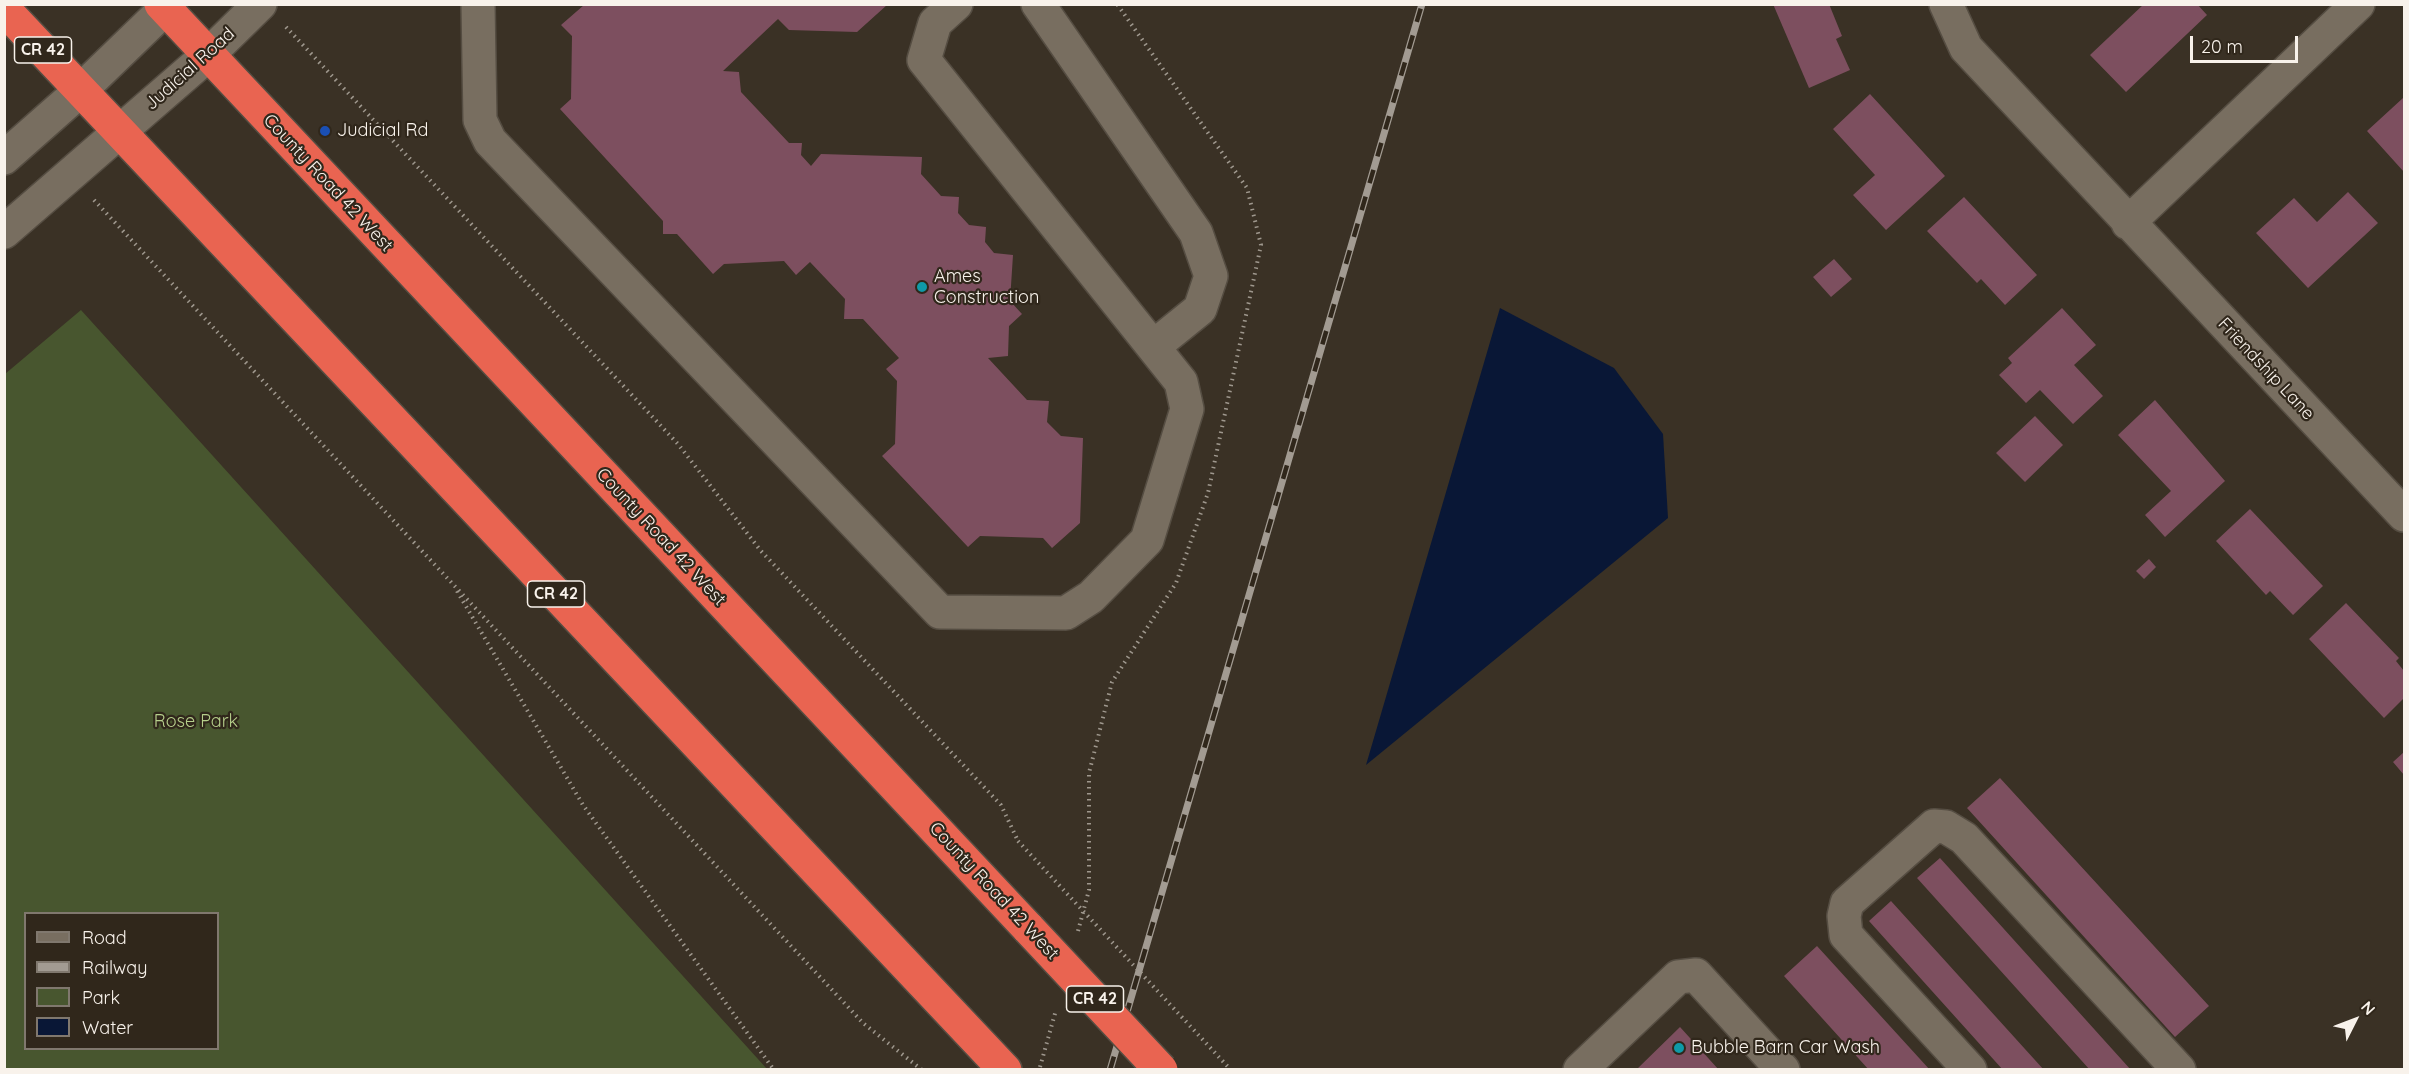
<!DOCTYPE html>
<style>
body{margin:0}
#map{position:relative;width:2409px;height:1074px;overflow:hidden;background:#3a3125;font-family:Quicksand,sans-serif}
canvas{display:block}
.frame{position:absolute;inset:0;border:6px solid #f8f2eb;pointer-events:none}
.legend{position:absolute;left:24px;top:912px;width:195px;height:138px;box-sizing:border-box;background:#30271b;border:2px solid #80786e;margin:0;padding:8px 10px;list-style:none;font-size:18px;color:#f8f2eb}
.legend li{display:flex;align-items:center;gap:12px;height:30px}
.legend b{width:30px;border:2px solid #80786e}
.north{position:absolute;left:2325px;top:990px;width:60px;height:60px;-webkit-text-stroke:4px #30271b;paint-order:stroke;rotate:48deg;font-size:16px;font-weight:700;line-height:24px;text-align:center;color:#f8f2eb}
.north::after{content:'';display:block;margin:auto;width:21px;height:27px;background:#f8f2eb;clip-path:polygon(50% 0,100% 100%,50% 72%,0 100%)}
.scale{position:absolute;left:2190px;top:36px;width:108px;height:27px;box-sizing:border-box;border:3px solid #f8f2eb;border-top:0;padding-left:8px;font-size:18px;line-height:21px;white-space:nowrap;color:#f8f2eb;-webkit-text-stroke:4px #30271b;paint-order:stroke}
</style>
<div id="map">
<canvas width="2409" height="1074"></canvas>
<div class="frame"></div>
<ul class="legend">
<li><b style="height:8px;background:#786e60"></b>Road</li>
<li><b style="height:8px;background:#a29b92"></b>Railway</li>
<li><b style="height:16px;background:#48562f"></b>Park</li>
<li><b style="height:16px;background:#091736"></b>Water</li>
</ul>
<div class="north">N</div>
<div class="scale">20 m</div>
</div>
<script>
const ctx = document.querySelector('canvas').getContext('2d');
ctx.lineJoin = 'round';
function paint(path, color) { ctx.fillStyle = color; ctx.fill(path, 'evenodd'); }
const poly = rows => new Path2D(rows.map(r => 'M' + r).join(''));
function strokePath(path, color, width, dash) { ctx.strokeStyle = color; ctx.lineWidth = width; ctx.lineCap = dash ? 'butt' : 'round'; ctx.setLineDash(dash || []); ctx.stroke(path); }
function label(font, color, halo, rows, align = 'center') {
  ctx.font = font + ' Quicksand,sans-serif'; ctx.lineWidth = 4.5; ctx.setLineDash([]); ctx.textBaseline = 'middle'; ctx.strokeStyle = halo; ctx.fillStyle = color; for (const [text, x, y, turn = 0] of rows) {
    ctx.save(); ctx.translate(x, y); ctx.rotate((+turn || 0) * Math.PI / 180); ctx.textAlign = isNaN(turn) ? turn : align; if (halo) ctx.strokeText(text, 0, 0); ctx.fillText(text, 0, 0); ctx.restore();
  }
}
paint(poly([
 [81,310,767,1069,5,1069,5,374],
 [26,914,218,914,218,1048,26,1048]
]), '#48562f');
paint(poly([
 [1500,308,1614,368,1663,434,1668,518,1366,765]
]), '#091736');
paint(poly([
 [1773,4,1829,4,1842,36,1836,39,1850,70,1809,88],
 [2144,4,2197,4,2207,15,2126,92,2090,55],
 [584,5,887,5,857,32,789,30,778,19,723,71,739,72,741,92,789,143,802,143,801,155,811,166,821,154,922,157,921,174,941,196,959,197,958,213,969,225,986,227,985,242,994,253,1013,255,1010,301,1022,314,1009,326,1008,356,988,358,1027,400,1049,401,1047,422,1061,436,1083,438,1080,523,1052,548,1043,538,980,536,968,547,882,456,895,444,897,381,886,369,899,358,863,319,844,319,845,299,810,262,796,275,784,261,724,264,713,274,677,234,663,234,663,221,560,109,571,99,572,36,561,25],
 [1870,94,1945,176,1886,230,1853,195,1875,175,1833,129],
 [2403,98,2404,100,2404,172,2367,131],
 [2348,192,2378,223,2308,288,2256,233,2294,198,2317,222],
 [1964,197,2037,275,2005,305,1981,279,1977,283,1927,231],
 [1834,259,1852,279,1831,297,1813,277],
 [2062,308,2096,345,2074,365,2103,396,2073,424,2040,390,2026,403,1999,375,2012,363,2008,358],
 [2155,400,2225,481,2165,537,2145,515,2171,491,2118,435],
 [2035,416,2063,445,2025,482,1996,453],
 [2250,509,2323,586,2293,615,2270,591,2266,595,2216,541],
 [2149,559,2156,567,2144,579,2136,571],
 [2346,603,2399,658,2396,661,2404,671,2404,698,2384,718,2309,639],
 [2404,752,2404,775,2393,762],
 [2000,778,2209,1006,2175,1037,1967,808],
 [1940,858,2131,1070,2090,1070,1917,878],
 [1891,901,2044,1070,2003,1070,1869,921],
 [1817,946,1930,1070,1869,1070,1784,976],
 [1680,1027,1719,1070,1636,1070]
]), '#7d4f5f');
const minor = poly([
 [478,4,480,120,490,141,940,612,1066,613,1091,597,1147,540,1187,409,1181,382,924,60,935,23,956,4],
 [1038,4,1196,233,1211,276,1200,309,1153,347],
 [1946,4,1966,48,2404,515],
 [4,158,81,90,170,4],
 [2128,223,2358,4],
 [4,232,208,55,260,4],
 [1580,1070,1678,977,1696,975,1783,1070],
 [1970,1070,1846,935,1844,916,1847,903,1934,826,1946,827,1964,838,2179,1070]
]);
const highway = poly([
 [161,4,1029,929],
 [4,9,1005,1070]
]);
strokePath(minor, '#554d42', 36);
strokePath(highway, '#554d42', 36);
strokePath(poly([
 [286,27,678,444,761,551,1001,805,1018,841],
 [94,200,863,1023,922,1070],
 [457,591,583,805,774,1070],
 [1078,931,1089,890,1089,773,1112,682,1176,583,1208,493,1261,245,1247,188,1117,4],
 [1040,1067,1056,1010]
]), '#9f988e', 4, [1.5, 4.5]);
strokePath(minor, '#786e60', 33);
strokePath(highway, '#e96451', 33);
const rail = poly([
 [1110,1070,1422,4]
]);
strokePath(rail, '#a29b92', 7);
strokePath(rail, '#30271b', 4.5, [14]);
const highwayBridge = poly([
 [1029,929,1161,1070]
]);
strokePath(highwayBridge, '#554d42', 36, []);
strokePath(poly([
 [1018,841,1231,1070]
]), '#9f988e', 4, [1.5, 4.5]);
strokePath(highwayBridge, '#e96451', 33);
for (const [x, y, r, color] of [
 [325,131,6,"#1a4fb4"],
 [922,287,6,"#0f9aa8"],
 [1679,1048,6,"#0f9aa8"]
]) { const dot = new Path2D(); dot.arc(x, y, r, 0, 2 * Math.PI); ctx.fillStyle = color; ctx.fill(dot); strokePath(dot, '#30271b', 2); }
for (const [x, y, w] of [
 [43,50,57],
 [556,594,57],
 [1095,999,57]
]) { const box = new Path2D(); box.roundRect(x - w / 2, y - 13, w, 26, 4.5); ctx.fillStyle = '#30271b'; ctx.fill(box); strokePath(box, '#f8f2eb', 1.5); }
label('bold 16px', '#f8f2eb', null, [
 ["CR 42",43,50],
 ["CR 42",556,594],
 ["CR 42",1095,999]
]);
label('18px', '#f8f2eb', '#30271b', [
 ["Judicial Road",190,69,-42],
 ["County Road 42 West",328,183,47],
 ["Friendship Lane",2266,369,47],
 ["County Road 42 West",661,537,47],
 ["County Road 42 West",994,891,47]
]);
label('18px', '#f8f2eb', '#30271b', [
 ["Judicial Rd",337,131],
 ["Ames",934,277],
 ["Construction",934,298],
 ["Bubble Barn Car Wash",1691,1048]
], 'left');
label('18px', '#b6cf8b', '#30271b', [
 ["Rose Park",196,722]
]);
</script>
